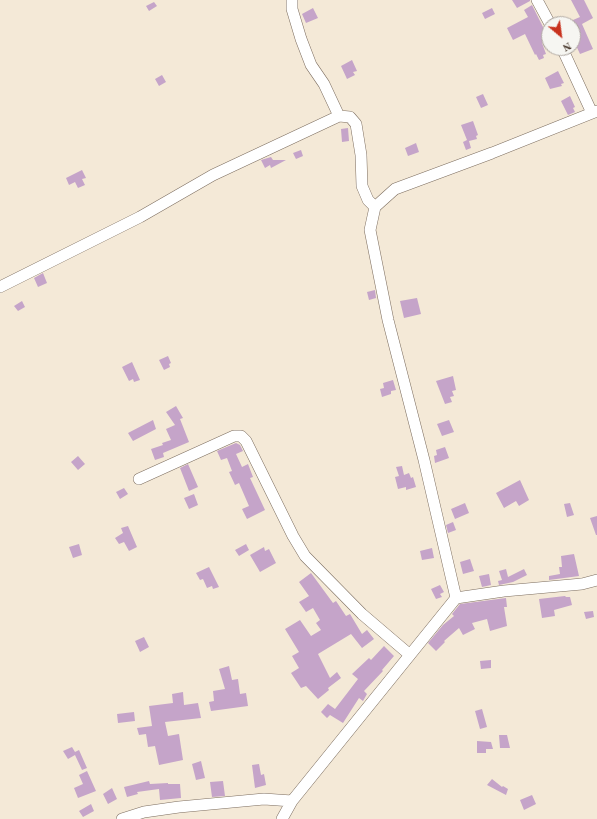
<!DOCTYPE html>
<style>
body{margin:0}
#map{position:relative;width:597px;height:819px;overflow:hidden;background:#f4e9d7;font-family:"Old Standard TT",serif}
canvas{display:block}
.north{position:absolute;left:541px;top:16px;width:40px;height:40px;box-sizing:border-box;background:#f6f6f2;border:1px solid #aba49d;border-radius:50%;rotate:151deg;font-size:11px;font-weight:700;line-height:16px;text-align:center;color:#3b2a1e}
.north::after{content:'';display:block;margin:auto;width:14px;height:18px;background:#c8321e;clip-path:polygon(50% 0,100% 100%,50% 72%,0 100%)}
</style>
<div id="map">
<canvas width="597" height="819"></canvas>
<div class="north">N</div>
</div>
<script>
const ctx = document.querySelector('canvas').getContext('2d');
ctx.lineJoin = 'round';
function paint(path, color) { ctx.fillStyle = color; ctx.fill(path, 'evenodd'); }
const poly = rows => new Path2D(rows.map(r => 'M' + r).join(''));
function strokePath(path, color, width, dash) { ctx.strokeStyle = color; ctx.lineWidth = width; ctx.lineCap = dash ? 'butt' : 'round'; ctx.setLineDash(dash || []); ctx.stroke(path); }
paint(poly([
 [512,0,530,0,530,1,517,8],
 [571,0,584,0,593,18,582,24,593,49,580,54,573,39,573,20,580,17],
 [154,2,157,6,149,11,146,6],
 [532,5,548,37,545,38,546,41,542,43,546,54,543,55,544,58,539,60,536,54,535,55,525,34,513,40,507,28,528,17,524,10],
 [313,8,318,18,306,23,302,14],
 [492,8,495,14,485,19,482,13],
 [352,60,357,71,353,72,355,75,347,79,341,66],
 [558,71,564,83,561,84,562,86,550,89,545,78],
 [162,75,166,82,159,86,155,79],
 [483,94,488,105,481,108,476,97],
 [570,96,575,107,573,108,575,112,568,115,561,101],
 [473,121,478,135,476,136,477,139,469,141,471,148,466,150,463,142,467,140,461,125],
 [348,128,349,141,342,142,341,129],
 [416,143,419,152,408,156,405,148],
 [301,150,303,156,296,159,293,153],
 [271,157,273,160,286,160,271,168,270,165,265,168,261,160],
 [82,170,86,178,82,179,85,185,78,188,75,182,69,185,66,178],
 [43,273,47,283,38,287,34,278],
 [375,290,376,298,369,300,367,292],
 [417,298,421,314,404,318,400,301],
 [22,301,25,307,18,311,14,306],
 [168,356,171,363,169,364,170,367,164,370,159,360],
 [132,362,140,380,134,382,133,379,129,381,122,367],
 [453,376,456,390,452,391,454,396,450,397,452,402,445,404,436,381],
 [393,380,396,390,391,391,391,394,382,397,380,389,384,388,383,383],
 [176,406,183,418,180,419,189,442,163,453,164,457,155,460,151,449,163,445,162,443,171,440,166,429,175,425,166,412],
 [153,420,156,429,133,441,128,433],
 [449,420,454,432,442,436,437,424],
 [236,443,240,445,243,451,236,454,242,467,248,464,253,477,250,478,265,510,247,519,242,509,249,506,239,483,235,485,229,472,232,471,227,458,221,460,217,451],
 [445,447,449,458,435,463,434,456,437,455,436,450],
 [78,456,85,464,78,470,71,462],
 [188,464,198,487,189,491,180,468],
 [402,466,404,475,409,473,411,478,413,477,416,487,406,490,406,487,398,489,395,477,399,476,396,467],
 [520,480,529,500,519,506,516,501,504,508,496,493],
 [124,488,128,494,120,499,116,492],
 [194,494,198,505,189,509,184,498],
 [465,503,469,513,455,519,451,509],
 [570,503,574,515,567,517,564,504],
 [597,516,597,535,596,535,590,518],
 [453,522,456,530,448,533,446,525],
 [128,526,137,547,129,551,124,542,119,544,115,538,123,533,121,528],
 [79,544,82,555,73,558,69,547],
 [246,544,249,550,239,556,235,550],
 [264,547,265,551,269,549,276,563,260,572,250,555],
 [432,548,434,558,422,560,420,551],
 [574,554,579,576,549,580,549,576,560,574,559,567,562,567,561,556],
 [470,559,474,571,463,574,460,562],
 [209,567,219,587,213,589,212,586,207,588,203,579,200,580,196,573],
 [506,569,508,577,524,569,527,575,513,582,499,585,498,581,502,580,499,571],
 [311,573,333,603,336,601,346,616,350,614,362,634,367,630,374,639,362,648,351,634,318,654,330,678,337,672,341,678,328,688,329,690,318,699,306,686,301,688,291,673,299,668,292,656,299,652,285,629,300,620,311,636,321,630,316,623,320,620,313,608,306,612,299,602,309,596,299,582],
 [489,574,491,585,482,587,479,576],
 [440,585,444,592,440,594,442,597,436,599,431,589],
 [565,596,566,597,570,597,572,605,554,610,555,616,542,618,539,599],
 [506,598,507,607,504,607,507,626,490,631,487,619,472,623,475,629,463,635,459,628,444,641,445,642,436,651,428,643,443,625,454,616,452,614,460,604],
 [593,611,594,617,586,619,584,612],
 [144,637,149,647,140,652,135,641],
 [384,646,394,656,382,670,383,671,364,691,367,694,363,701,359,698,343,723,330,715,327,718,321,712,328,704,335,709,358,679,352,674,369,658,371,660],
 [491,660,491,668,481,669,480,661],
 [229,666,232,680,238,679,240,694,246,693,248,706,211,711,209,702,214,701,213,691,225,689,219,669],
 [183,692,184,705,198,703,201,718,165,722,168,736,179,734,183,760,159,765,155,746,148,747,146,734,139,735,137,728,152,726,149,706,173,703,172,694],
 [482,709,487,727,480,729,475,711],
 [134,712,135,721,118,723,117,714],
 [499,735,507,735,510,748,500,748],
 [477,741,491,742,493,749,486,749,486,753,477,753],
 [72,747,75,752,79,750,87,768,82,770,75,755,68,759,63,751],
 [201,761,205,778,196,780,192,764],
 [259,764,261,775,264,774,266,785,255,788,252,765],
 [87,771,96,791,78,798,74,788,83,784,79,775],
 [492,779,502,787,503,786,508,789,506,795,487,785],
 [149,781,150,784,168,783,168,784,180,784,181,798,160,800,159,789,137,792,138,794,127,797,124,787],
 [223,781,225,796,212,797,210,782],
 [112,788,117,799,108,804,103,794],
 [532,795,536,804,524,810,520,800],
 [91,804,94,811,83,817,79,811]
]), '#c5a4c9');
const minor = poly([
 [292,0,292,9,301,39,311,65,324,84,339,116],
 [537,0,550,24],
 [562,48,592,113],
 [0,287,140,217,213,175,339,116,350,117,356,124,361,155,362,186,368,200,375,207],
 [139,479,234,436,241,436,246,441,293,536,305,556,362,614,410,655],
 [456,598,424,460,388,320,370,230,375,207,395,189,492,153,597,111],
 [122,819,144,812,179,807,264,799,292,801],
 [282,819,292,801,456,598,504,591,582,584,597,580]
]);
strokePath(minor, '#7c6d5f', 12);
strokePath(minor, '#fff', 11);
</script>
